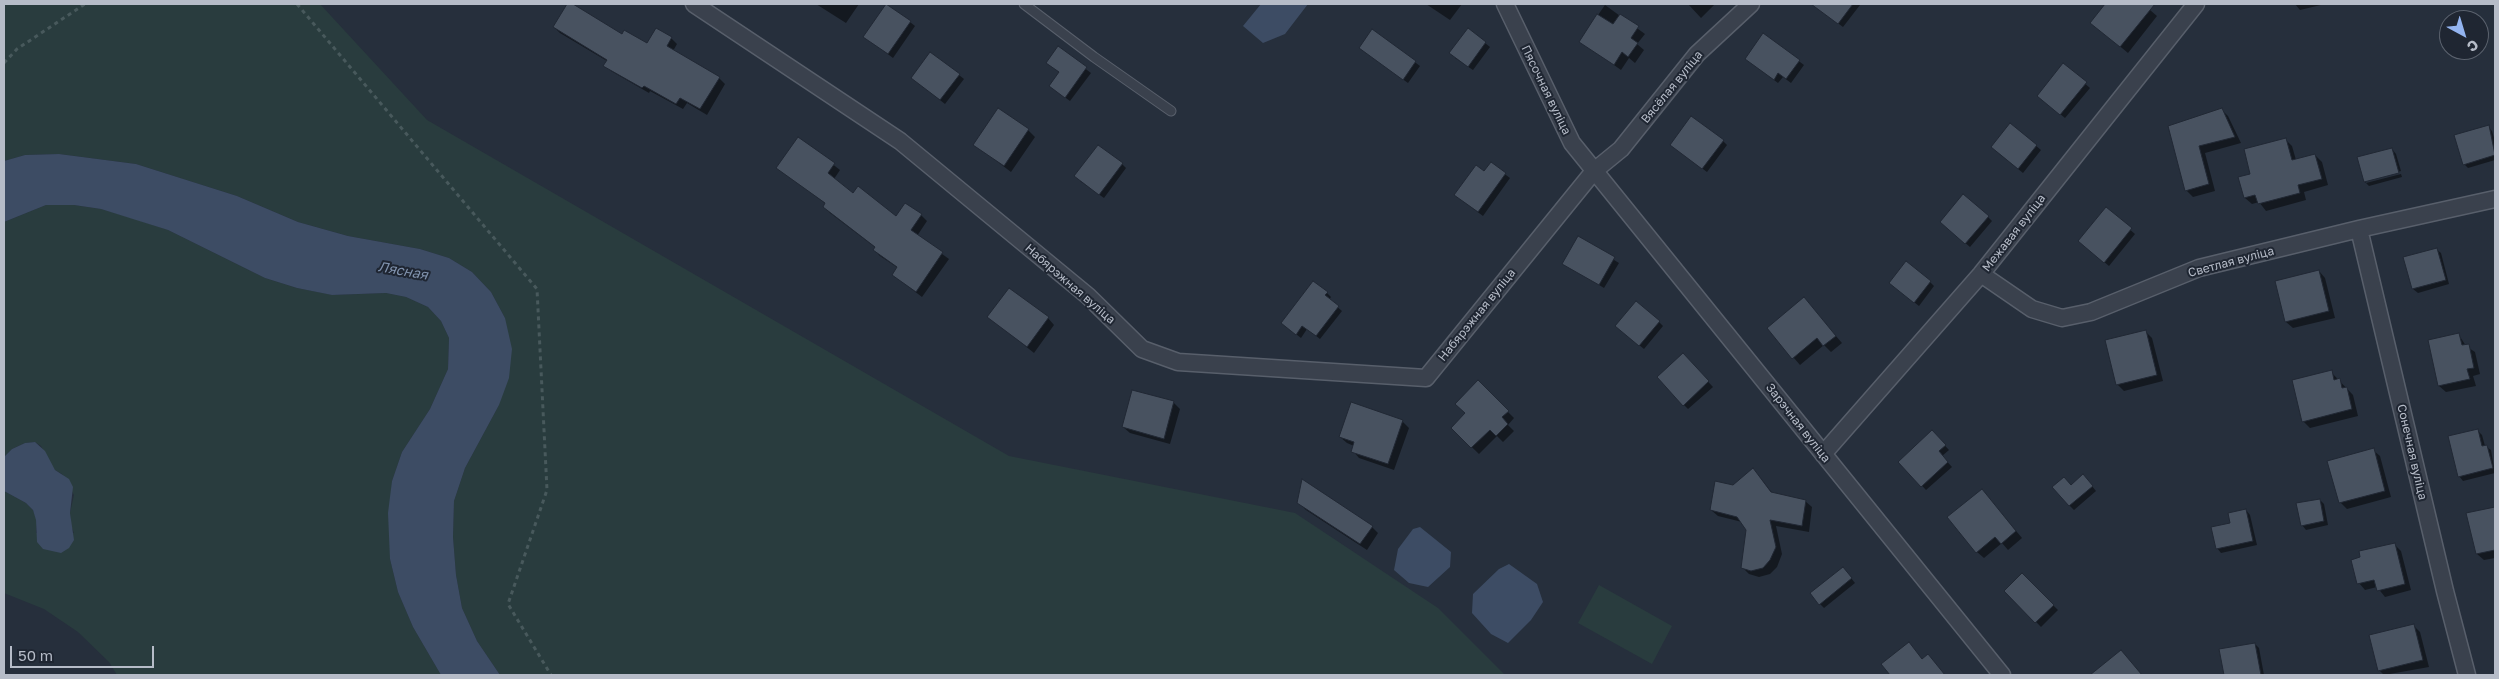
<!DOCTYPE html>
<meta charset="utf-8">
<style>
body{margin:0}
#map{position:relative;width:2499px;height:679px;overflow:hidden;background:#262f3c;font-family:"Golos Text",sans-serif}
canvas{display:block}
.frame{position:absolute;inset:0;border:5px solid #b6bcc8;pointer-events:none}
.north{position:absolute;left:2439px;top:10px;width:50px;height:50px;box-sizing:border-box;background:#1f2632;border:1px solid #5b626e;border-radius:50%;rotate:141deg;font-size:14px;font-weight:700;line-height:20px;text-align:center;color:#b6bcc8}
.north::after{content:'';display:block;margin:auto;width:18px;height:22px;background:#93b4f0;clip-path:polygon(50% 0,100% 100%,50% 72%,0 100%)}
.scale{position:absolute;left:10px;top:646px;width:144px;height:22px;box-sizing:border-box;border:2px solid #b6bcc8;border-top:0;padding-left:6px;font-size:15px;line-height:18px;white-space:nowrap;color:#b6bcc8;-webkit-text-stroke:4px #1f2632;paint-order:stroke}
</style>
<div id="map">
<canvas width="2499" height="679"></canvas>
<div class="frame"></div>
<div class="north">С</div>
<div class="scale">50 m</div>
</div>
<script>
const ctx = document.querySelector('canvas').getContext('2d');
ctx.lineJoin = 'round';
function paint(path, color) { ctx.fillStyle = color; ctx.fill(path, 'evenodd'); }
const poly = rows => new Path2D(rows.map(r => 'M' + r).join(''));
function strokePath(path, color, width, dash) { ctx.strokeStyle = color; ctx.lineWidth = width; ctx.lineCap = dash ? 'butt' : 'round'; ctx.setLineDash(dash || []); ctx.stroke(path); }
function label(font, color, halo, rows, align = 'center') {
  ctx.font = font + ' "Golos Text",sans-serif'; ctx.lineWidth = 4; ctx.setLineDash([]); ctx.textBaseline = 'middle'; ctx.strokeStyle = halo; ctx.fillStyle = color; for (const [text, x, y, turn = 0] of rows) {
    ctx.save(); ctx.translate(x, y); ctx.rotate((+turn || 0) * Math.PI / 180); ctx.textAlign = isNaN(turn) ? turn : align; if (halo) ctx.strokeText(text, 0, 0); ctx.fillText(text, 0, 0); ctx.restore();
  }
}
paint(poly([
 [4,4,320,4,427,120,1009,456,1295,513,1438,608,1505,675,500,675,477,641,462,608,456,575,453,537,454,501,465,468,499,405,505,318,491,292,472,272,449,258,420,249,348,236,298,222,237,196,136,164,59,154,25,155,4,161],
 [46,205,74,205,101,209,132,218,168,230,265,278,297,288,333,295,386,293,406,297,428,307,441,321,449,338,448,369,430,409,402,452,392,481,390,559,398,592,413,627,441,675,117,675,109,662,78,632,44,609,4,593,4,491,26,503,33,510,37,520,36,533,74,533,71,526,70,513,74,495,62,474,55,470,50,464,41,446,35,442,25,443,12,449,4,457,4,222],
 [1599,585,1672,626,1652,664,1578,623]
]), '#293c3e');
paint(poly([
 [1261,4,1308,4,1285,34,1263,43,1243,26],
 [59,154,136,164,237,196,298,222,348,236,420,249,449,258,472,272,491,292,505,318,512,349,509,378,499,405,465,468,454,501,453,537,456,575,462,608,477,641,500,675,441,675,413,627,398,592,390,559,388,513,392,481,402,452,430,409,448,369,449,338,441,321,428,307,406,297,386,293,332,295,297,288,265,278,168,230,101,209,74,205,46,205,4,222,4,161,25,155],
 [35,442,45,451,55,470,69,479,73,487,70,513,74,540,69,548,61,553,43,549,37,542,36,520,33,510,26,503,4,491,4,457,12,449,25,443],
 [1420,527,1451,552,1450,567,1428,587,1409,583,1394,570,1398,549,1413,529],
 [1509,564,1537,584,1543,602,1531,620,1508,643,1491,634,1472,613,1473,594,1499,569]
]), '#3d4c64');
paint(poly([
 [569,4,622,35,647,45,671,38,677,44,673,51,719,78,725,84,707,115,687,103,683,109,650,91,649,93,611,71,605,65,607,61,560,33,554,27],
 [816,4,859,4,846,23],
 [1426,4,1462,4,1450,20],
 [1688,4,1715,4,1701,18],
 [1812,4,1859,4,1860,5,1843,27],
 [2107,4,2143,4,2157,16,2128,53,2092,23],
 [2295,4,2325,4,2300,10],
 [1605,5,1645,34,1637,44,1644,50,1635,63,1629,58,1621,70,1580,41],
 [910,22,915,26,893,58,865,37],
 [1373,31,1420,66,1408,83,1365,52],
 [1764,35,1804,65,1791,83,1783,77,1778,83,1751,63],
 [1485,43,1490,47,1473,70,1455,58],
 [1058,48,1091,73,1070,101,1055,90,1060,73,1047,63],
 [2063,65,2090,88,2065,118,2043,100],
 [959,75,964,79,945,104,917,82],
 [2221,109,2228,116,2241,143,2205,153,2215,191,2193,197,2186,190,2169,127],
 [2011,125,2041,150,2023,173,1997,152],
 [2488,127,2492,131,2495,141,2495,160,2468,168,2464,164],
 [1028,130,1035,137,1011,172,974,144],
 [799,138,840,170,834,179,853,195,896,218,921,215,927,221,917,236,949,259,922,297,893,275,898,268,880,256,874,250,876,248,830,213,824,207,826,204,778,168],
 [2286,140,2292,146,2296,160,2315,155,2322,162,2328,185,2304,192,2306,200,2266,211,2259,202,2252,204,2245,198,2251,174],
 [1723,141,1727,145,1707,172,1676,149],
 [2392,149,2396,154,2401,171,2366,180,2366,183,2365,182],
 [1122,164,1126,168,1104,198,1080,181],
 [1491,164,1510,178,1483,216,1460,199],
 [2401,174,2402,177,2369,186,2366,183],
 [2106,209,2135,234,2109,266,2084,245],
 [1988,217,1992,221,1970,247,1946,226],
 [1578,238,1619,263,1604,288,1563,263],
 [2436,249,2441,253,2449,284,2418,293,2413,289,2405,258],
 [2319,271,2325,278,2335,318,2293,328,2286,322],
 [1930,282,1934,286,1919,306,1895,287],
 [1327,293,1331,297,1329,300,1342,311,1320,339,1307,329,1301,338,1287,327],
 [1804,299,1842,343,1831,352,1824,345,1800,365,1769,329],
 [989,317,1048,318,1054,325,1034,353],
 [1659,322,1663,326,1644,349,1621,330],
 [2145,331,2152,338,2163,381,2124,391,2117,384],
 [2459,335,2466,346,2475,352,2480,374,2473,376,2476,386,2446,392,2439,386,2430,341],
 [1683,355,1713,387,1688,409,1684,405],
 [2331,372,2353,395,2358,416,2310,428,2303,421],
 [1478,382,1514,418,1508,425,1514,431,1503,442,1497,436,1479,454,1452,428,1466,413],
 [1173,402,1180,409,1170,444,1130,433,1123,427],
 [1402,421,1409,428,1394,470,1359,458,1353,451,1354,446,1347,443,1340,437],
 [2478,431,2482,435,2485,446,2491,450,2495,473,2463,481,2459,476],
 [1932,432,1949,450,1942,456,1952,467,1926,490,1900,462],
 [2373,450,2380,456,2391,497,2347,509,2340,502],
 [1759,476,1773,494,1805,501,1812,507,1809,532,1776,526,1782,554,1777,567,1770,574,1759,577,1749,574,1742,567,1747,530,1742,522,1718,516,1711,510],
 [2087,480,2096,491,2074,510,2069,505,2071,487],
 [1982,490,2022,538,2008,550,2002,543,1984,558,1977,552],
 [2320,500,2324,504,2328,525,2306,530,2302,525],
 [1299,503,1372,527,1378,533,1367,550,1306,510],
 [2495,508,2495,558,2484,560,2477,554,2468,514],
 [2246,510,2250,515,2257,545,2221,553,2217,548,2232,524],
 [2394,544,2401,551,2411,590,2385,597,2377,587,2365,590,2359,583],
 [1847,573,1855,583,1824,608,1820,604],
 [2022,575,2058,610,2041,627,2006,591],
 [2414,626,2420,632,2429,667,2384,675,2379,670],
 [2255,644,2259,648,2264,675,2225,675,2221,650],
 [1913,648,1923,660,1932,660,1944,675,1892,675,1883,665]
]), '#0007');
const building = poly([
 [567,4,573,4,622,34,624,30,647,43,656,28,672,37,667,46,720,77,700,109,680,98,676,104,644,86,642,88,603,66,607,60,553,27,567,4],
 [886,4,911,21,888,54,863,37,886,4],
 [1811,4,1853,4,1838,24,1811,4],
 [2105,4,2155,4,2120,47,2090,23,2105,4],
 [1597,14,1613,24,1620,14,1639,26,1631,38,1638,43,1628,57,1622,52,1614,65,1579,42,1597,14],
 [1468,28,1486,42,1468,67,1449,53,1468,28],
 [1372,29,1416,61,1403,80,1359,48,1372,29],
 [1763,33,1800,60,1786,79,1778,73,1774,80,1745,59,1763,33],
 [1058,46,1087,67,1065,98,1049,86,1059,72,1046,63,1058,46],
 [930,52,960,74,940,100,911,78,930,52],
 [2063,63,2087,82,2060,115,2037,96,2063,63],
 [998,108,1029,129,1004,166,973,145,998,108],
 [2222,108,2235,137,2199,146,2209,184,2185,191,2168,126,2222,108],
 [1691,116,1724,140,1702,169,1670,145,1691,116],
 [2010,123,2037,145,2018,169,1991,147,2010,123],
 [2489,125,2495,155,2463,165,2454,135,2489,125],
 [798,137,835,163,828,173,853,193,858,186,896,216,905,203,922,214,911,230,943,252,916,292,892,275,897,267,873,250,875,247,823,207,825,203,776,168,798,137],
 [2286,138,2292,160,2315,154,2322,179,2298,185,2300,193,2258,204,2255,195,2244,198,2238,177,2250,174,2244,149,2286,138],
 [1098,145,1123,163,1099,195,1074,176,1098,145],
 [2392,148,2399,173,2364,182,2357,157,2392,148],
 [1491,162,1506,173,1478,212,1454,195,1476,165,1484,171,1491,162],
 [1963,194,1989,216,1965,244,1940,222,1963,194],
 [2106,207,2132,228,2104,263,2078,241,2106,207],
 [1578,236,1615,257,1599,285,1562,264,1578,236],
 [2437,248,2446,280,2412,289,2403,257,2437,248],
 [1906,261,1931,281,1914,303,1889,283,1906,261],
 [2319,270,2329,311,2285,322,2275,281,2319,270],
 [1313,281,1328,292,1325,295,1339,306,1316,336,1302,326,1296,335,1281,323,1313,281],
 [1009,288,1049,317,1027,347,987,317,1009,288],
 [1804,297,1836,336,1823,346,1817,338,1792,359,1767,328,1804,297],
 [1636,301,1660,321,1639,346,1615,326,1636,301],
 [2146,330,2157,375,2116,385,2105,340,2146,330],
 [2459,333,2462,345,2469,344,2474,368,2467,369,2470,379,2438,386,2428,340,2459,333],
 [1683,353,1709,381,1683,406,1657,377,1683,353],
 [2332,370,2334,380,2340,378,2342,388,2347,387,2352,409,2302,422,2292,380,2332,370],
 [1478,380,1509,411,1502,417,1508,424,1496,436,1490,430,1471,448,1451,428,1465,413,1455,404,1478,380],
 [1132,390,1174,401,1164,439,1122,427,1132,390],
 [1351,402,1403,420,1388,464,1351,452,1354,442,1339,437,1351,402],
 [2478,429,2482,446,2487,445,2493,468,2458,477,2448,436,2478,429],
 [1932,430,1946,445,1939,451,1948,462,1921,487,1898,462,1932,430],
 [2374,448,2385,491,2339,503,2327,461,2374,448],
 [1753,468,1771,492,1806,500,1802,526,1770,520,1776,547,1770,560,1763,568,1751,571,1741,568,1746,530,1737,517,1710,510,1715,481,1733,485,1753,468],
 [2083,474,2093,486,2069,506,2052,487,2064,477,2071,485,2083,474],
 [1302,479,1373,526,1360,544,1297,503,1302,479],
 [1982,489,2016,531,2001,544,1995,537,1976,553,1947,517,1982,489],
 [2320,499,2324,521,2301,526,2296,503,2320,499],
 [2495,507,2495,550,2476,554,2466,513,2495,507],
 [2246,509,2253,541,2216,549,2211,527,2230,523,2228,513,2246,509],
 [2395,543,2405,584,2377,591,2374,580,2357,584,2351,560,2360,557,2359,551,2395,543],
 [1843,567,1852,578,1819,605,1810,593,1843,567],
 [2022,573,2054,605,2035,623,2004,591,2022,573],
 [2414,624,2423,660,2378,671,2369,635,2414,624],
 [1909,642,1922,659,1928,654,1945,675,1890,675,1881,664,1909,642],
 [2255,643,2261,675,2224,675,2219,649,2255,643],
 [2121,650,2142,675,2090,675,2121,650]
]);
paint(building, '#485260');
strokePath(building, '#212834', 1);
const lane = poly([
 [1024,4,1094,57,1171,111]
]);
const street = poly([
 [694,4,900,141,1088,296,1142,349,1178,362,1426,378,1594,171,1621,149,1697,54,1751,4],
 [1505,4,1572,143,2002,675],
 [2359,229,2445,591,2467,675],
 [1981,274,2032,309,2062,318,2091,312,2199,268,2359,229,2495,199],
 [1823,454,1981,274,2196,4]
]);
strokePath(lane, '#585f6b', 11);
strokePath(street, '#585f6b', 19);
strokePath(poly([
 [297,4,537,289,547,490,508,604,551,675],
 [4,63,17,49,85,4]
]), '#48595c', 3, [4, 4]);
strokePath(lane, '#3a414d', 9);
strokePath(street, '#3a414d', 16);
label('12px', '#b6bcc8', '#1f2632', [
 ["Вясёлая вуліца",1672,87,-51],
 ["Пясочная вуліца",1546,90,64],
 ["Межавая вуліца",2014,233,-52],
 ["Светлая вуліца",2231,262,-15],
 ["Набярэжная вуліца",1070,284,41],
 ["Набярэжная вуліца",1477,315,-51],
 ["Зарэчная вуліца",1798,423,52],
 ["Сонечная вуліца",2412,452,77]
]);
label('italic 14px', '#8092ad', '#1f2632', [
 ["Лясная",403,271,10]
]);
</script>
